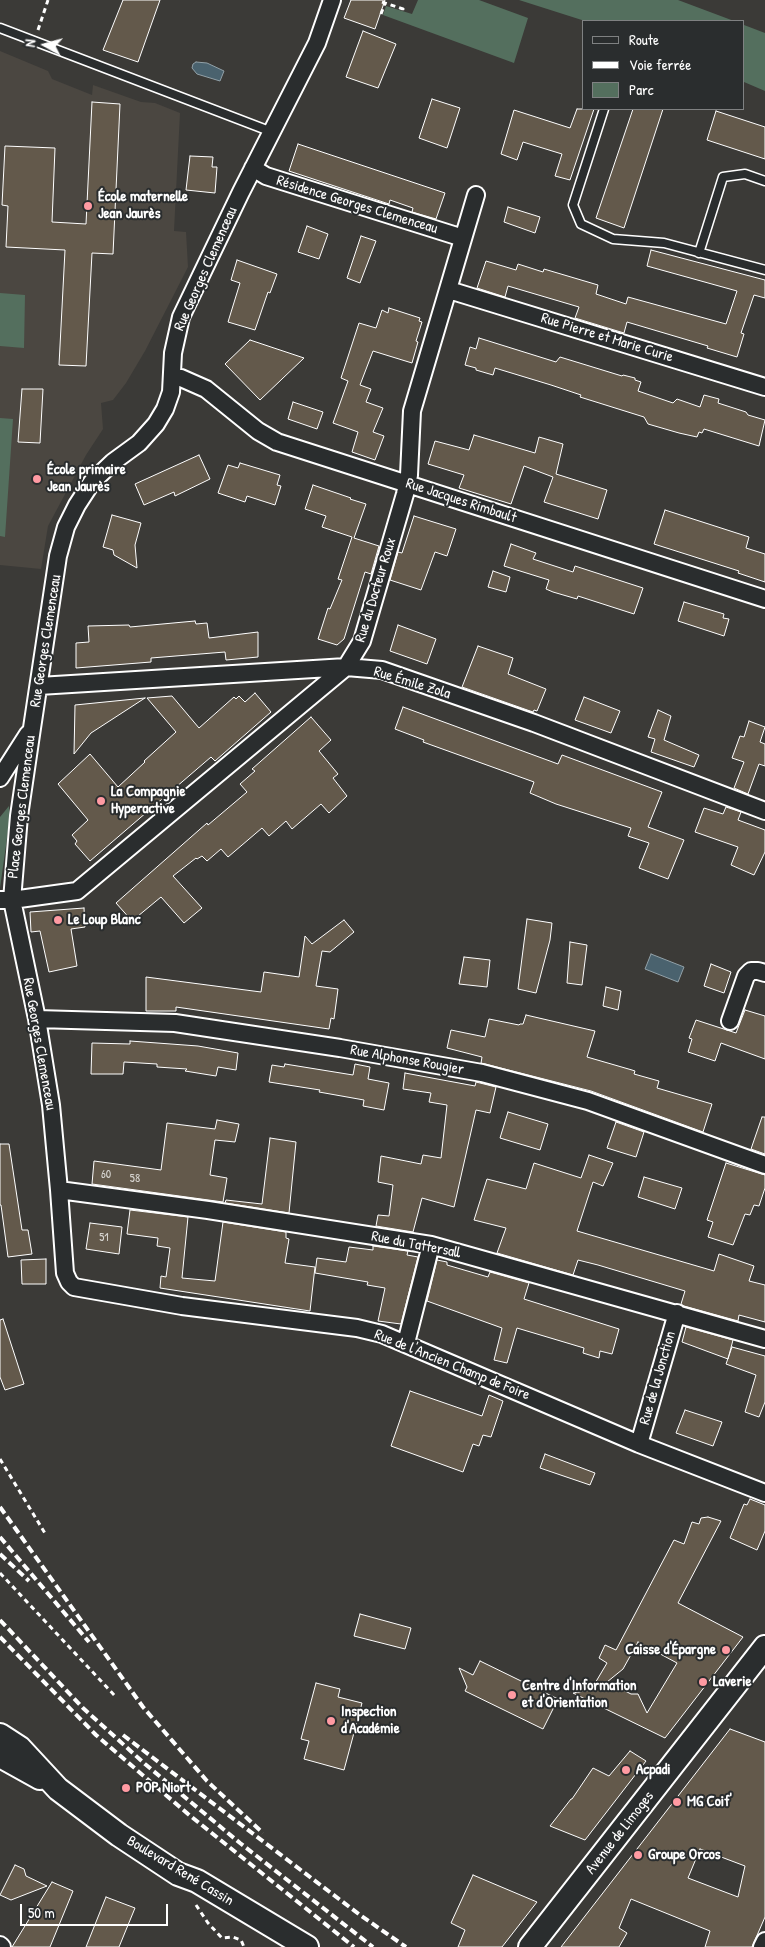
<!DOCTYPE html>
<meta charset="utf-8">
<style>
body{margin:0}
#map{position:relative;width:765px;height:1947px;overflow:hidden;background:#3b3a37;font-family:"Patrick Hand",sans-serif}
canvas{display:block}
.legend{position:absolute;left:582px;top:20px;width:162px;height:90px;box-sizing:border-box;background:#2a2d2e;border:1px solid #7f8182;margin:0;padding:6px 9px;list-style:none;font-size:15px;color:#fff}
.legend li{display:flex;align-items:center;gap:10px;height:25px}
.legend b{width:25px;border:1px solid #7f8182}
.north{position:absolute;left:20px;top:20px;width:50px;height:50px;-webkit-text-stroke:4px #2a2d2e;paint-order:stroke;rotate:277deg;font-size:14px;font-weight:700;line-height:20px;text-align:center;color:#fff}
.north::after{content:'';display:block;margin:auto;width:18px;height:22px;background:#fff;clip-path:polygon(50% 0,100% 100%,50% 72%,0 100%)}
.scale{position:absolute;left:20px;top:1904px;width:148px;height:22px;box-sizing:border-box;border:2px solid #fff;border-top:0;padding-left:6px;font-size:15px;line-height:18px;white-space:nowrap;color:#fff;-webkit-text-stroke:4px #2a2d2e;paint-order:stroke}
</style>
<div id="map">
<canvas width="765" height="1947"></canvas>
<ul class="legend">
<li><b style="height:6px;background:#2a2d2e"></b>Route</li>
<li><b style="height:6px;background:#fff"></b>Voie ferrée</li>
<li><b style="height:14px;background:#546f5e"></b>Parc</li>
</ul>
<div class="north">N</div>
<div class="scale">50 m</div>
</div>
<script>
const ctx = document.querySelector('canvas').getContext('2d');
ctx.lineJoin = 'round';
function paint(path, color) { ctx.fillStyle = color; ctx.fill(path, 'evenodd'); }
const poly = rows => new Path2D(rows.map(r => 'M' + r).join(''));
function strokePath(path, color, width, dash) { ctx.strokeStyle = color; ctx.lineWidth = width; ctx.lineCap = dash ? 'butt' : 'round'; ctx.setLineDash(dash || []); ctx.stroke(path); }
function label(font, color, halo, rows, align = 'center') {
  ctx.font = font + ' "Patrick Hand",sans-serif'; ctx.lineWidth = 4; ctx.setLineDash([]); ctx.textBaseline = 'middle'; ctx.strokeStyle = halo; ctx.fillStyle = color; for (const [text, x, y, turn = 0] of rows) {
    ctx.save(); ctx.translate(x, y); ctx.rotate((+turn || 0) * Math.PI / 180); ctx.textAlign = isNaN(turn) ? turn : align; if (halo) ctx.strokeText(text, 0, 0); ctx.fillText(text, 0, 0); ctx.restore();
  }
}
paint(poly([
 [0,51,48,71,52,79,92,95,93,85,141,102,155,103,180,113,174,231,186,232,188,267,145,351,126,383,113,400,101,403,103,429,86,455,48,526,41,569,0,565]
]), '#4b4741');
paint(poly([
 [418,0,479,0,528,18,514,63,383,15,386,6,412,14],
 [519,0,678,0,734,21,585,21],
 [744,25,765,33,765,91,744,82],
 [0,293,25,295,24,348,0,346],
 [0,418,13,419,5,537,0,536],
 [9,806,10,817,0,888,0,817]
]), '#546f5e');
const water = poly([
 [196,62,207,63,224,71,220,81,197,74,192,68,193,64,196,62],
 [651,954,684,967,678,982,645,969,651,954]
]);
paint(water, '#4a626e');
strokePath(water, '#92a1a8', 1);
const building = poly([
 [123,0,160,0,138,62,103,50,123,0],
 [351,0,385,0,375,29,344,18,351,0],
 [363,31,396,44,378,88,346,77,363,31],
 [432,99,460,108,447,148,419,138,432,99],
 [92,102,120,104,113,254,92,253,86,366,59,365,65,250,6,247,8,206,2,205,5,146,55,148,52,222,86,224,92,102],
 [577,109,594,109,570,180,555,176,562,154,523,142,517,160,501,154,514,110,570,128,577,109],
 [633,109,663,109,624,228,596,218,633,109],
 [716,111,765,127,765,159,707,140,716,111],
 [298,144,445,193,436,219,412,212,413,208,390,200,389,204,289,171,298,144],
 [190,156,213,157,212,167,217,167,215,193,186,190,190,156],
 [508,207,540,217,535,233,504,222,508,207],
 [307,226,328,234,319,259,298,252,307,226],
 [361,236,376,241,360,283,347,278,361,236],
 [651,250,765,280,765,298,754,295,741,333,744,334,737,357,707,348,708,346,627,322,624,333,575,318,579,307,508,286,505,297,477,288,486,261,516,270,518,264,543,272,544,269,598,285,596,294,626,304,628,297,726,324,737,291,647,266,651,250],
 [237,260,277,274,270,293,268,292,255,330,228,322,240,283,231,280,237,260],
 [389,308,420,318,419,321,422,322,416,341,418,342,412,363,373,351,360,385,371,389,366,402,383,408,373,432,384,436,375,460,352,452,358,432,333,423,348,381,341,378,359,323,376,328,382,310,388,313,389,308],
 [479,338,556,362,560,357,622,376,623,375,635,378,635,380,641,382,638,391,673,403,677,399,700,407,704,395,719,399,718,403,746,412,748,415,765,420,759,446,704,429,702,433,699,432,697,437,679,433,648,424,644,417,580,397,581,395,551,385,495,368,493,375,476,370,476,368,465,365,470,347,476,349,479,338],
 [250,340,304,358,260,400,225,364,250,340],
 [22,389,43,389,40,443,18,442,22,389],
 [293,402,323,412,317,429,288,419,293,402],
 [474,435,535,453,539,437,563,444,556,474,607,490,598,519,544,502,553,477,524,466,511,504,459,488,464,475,428,464,435,441,469,450,474,435],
 [199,455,210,479,175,496,174,492,144,505,135,484,199,455],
 [240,463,280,475,277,485,281,486,275,505,247,496,245,502,218,493,228,465,238,468,240,463],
 [313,485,351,498,350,499,366,504,354,538,379,546,371,574,365,572,344,639,337,645,318,639,328,608,330,609,342,580,338,579,352,537,322,527,326,516,305,509,313,485],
 [665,510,749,537,746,548,765,554,765,582,738,573,739,571,654,544,665,510],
 [112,515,141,523,135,545,137,568,114,555,113,550,103,547,112,515],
 [414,516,456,529,447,556,435,552,421,590,390,580,398,552,402,553,414,516],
 [511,544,536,553,533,559,573,572,575,566,643,588,634,614,578,596,577,599,553,592,546,589,549,580,504,566,511,544],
 [493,571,510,577,506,592,488,587,493,571],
 [684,602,724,614,723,618,729,619,724,636,678,621,684,602],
 [195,621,196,624,207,623,209,638,258,632,258,657,226,660,225,652,151,658,151,662,76,668,76,643,89,642,88,626,129,625,130,627,195,621],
 [398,625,436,639,427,664,390,651,398,625],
 [478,646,513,658,508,674,546,689,537,711,534,710,533,712,462,687,478,646],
 [255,693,271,712,215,761,211,757,90,861,75,844,77,841,72,835,88,820,58,784,90,754,118,787,145,762,144,761,176,732,147,698,172,696,199,728,234,697,236,699,239,696,245,702,255,693],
 [584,697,620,711,611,733,575,720,584,697],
 [145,698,91,733,74,754,75,705,145,698],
 [403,707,558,764,562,755,662,792,648,827,684,840,668,879,639,868,649,843,628,836,631,828,556,804,530,793,534,782,423,742,424,740,395,729,403,707],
 [658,710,671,716,664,740,699,755,694,767,651,752,655,739,648,737,658,710],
 [311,717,331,740,319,751,338,774,333,778,347,796,329,813,321,804,292,829,286,821,269,836,262,828,228,857,221,849,207,861,202,856,197,859,196,858,173,876,202,908,184,923,161,897,132,921,116,903,207,823,208,825,247,792,240,784,255,771,252,769,311,717],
 [749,721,765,727,760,742,765,744,765,766,759,764,748,794,734,788,744,762,732,758,740,736,744,737,749,721],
 [726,807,741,812,738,820,765,830,765,852,754,875,731,865,738,847,695,832,704,808,723,814,726,807],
 [84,908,85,927,71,929,77,966,49,972,40,931,31,932,30,912,84,908],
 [527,919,552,923,550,940,536,993,518,989,527,919],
 [344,920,354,932,330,952,322,951,316,986,338,989,334,1019,331,1018,329,1029,176,1007,176,1011,146,1011,146,977,261,992,264,972,299,977,305,936,312,944,344,920],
 [570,942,587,945,582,985,567,983,570,942],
 [464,957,490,960,487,987,459,984,464,957],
 [711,964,731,972,724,993,704,986,711,964],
 [606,987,621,991,618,1010,603,1006,606,987],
 [745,1010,765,1016,765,1059,721,1043,715,1061,688,1052,692,1039,689,1038,696,1020,736,1033,745,1010],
 [526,1015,595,1031,587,1057,632,1070,635,1071,634,1074,659,1081,657,1088,712,1104,703,1132,591,1091,481,1063,482,1057,447,1048,451,1030,485,1037,489,1019,519,1025,520,1024,523,1024,526,1015],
 [130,1041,198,1046,238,1053,236,1070,218,1067,216,1076,185,1071,187,1069,157,1067,157,1064,124,1062,123,1074,91,1074,92,1043,130,1044,130,1041],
 [285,1064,353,1075,355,1064,370,1067,368,1079,389,1083,384,1110,363,1106,364,1100,319,1092,320,1090,269,1082,272,1065,284,1067,285,1064],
 [405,1073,475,1086,476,1082,496,1087,490,1113,476,1110,454,1207,422,1198,413,1232,376,1226,378,1215,389,1216,393,1185,378,1182,381,1156,421,1164,423,1155,441,1158,447,1105,429,1102,431,1093,403,1089,405,1073],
 [508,1112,548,1124,540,1150,500,1138,508,1112],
 [762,1117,765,1117,765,1154,751,1149,762,1117],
 [217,1120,239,1124,235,1142,215,1140,210,1175,227,1178,223,1202,92,1184,94,1161,161,1170,167,1123,215,1129,217,1120],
 [616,1122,644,1132,636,1157,607,1148,616,1122],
 [270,1138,296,1142,289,1213,225,1203,226,1200,262,1204,270,1138],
 [0,1144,9,1144,22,1230,28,1230,32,1254,8,1257,1,1205,0,1205,0,1144],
 [589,1155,613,1163,603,1186,593,1182,577,1231,714,1271,719,1254,754,1266,749,1281,765,1285,765,1322,739,1315,738,1321,684,1306,681,1304,685,1291,598,1265,578,1260,573,1275,497,1253,506,1228,474,1220,487,1179,526,1189,534,1163,581,1178,589,1155],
 [726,1163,765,1175,765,1188,759,1206,754,1205,750,1215,745,1214,733,1245,708,1237,713,1222,707,1220,726,1163],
 [644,1177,682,1188,675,1209,638,1197,644,1177],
 [130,1210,188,1217,182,1278,215,1281,223,1222,286,1232,286,1238,289,1239,285,1263,315,1267,310,1311,160,1288,161,1276,166,1277,170,1248,157,1246,158,1238,127,1234,130,1210],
 [90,1223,122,1227,119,1254,86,1249,90,1223],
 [373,1246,408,1251,407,1255,418,1257,401,1324,378,1321,385,1288,367,1285,368,1282,315,1273,317,1258,346,1262,349,1247,373,1250,373,1246],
 [46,1259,46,1284,22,1284,21,1260,46,1259],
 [437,1260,447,1262,447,1265,488,1277,490,1272,529,1283,524,1299,619,1329,612,1354,600,1351,599,1358,583,1353,584,1348,517,1328,507,1363,494,1360,502,1328,427,1301,437,1260],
 [3,1319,24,1384,5,1390,0,1377,0,1320,3,1319],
 [686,1327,733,1340,728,1359,682,1342,686,1327],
 [732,1347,765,1356,765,1402,759,1417,745,1412,756,1375,726,1364,732,1347],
 [410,1391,482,1416,489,1395,503,1401,491,1437,483,1435,479,1446,473,1444,463,1472,391,1446,410,1391],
 [685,1410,722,1422,713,1446,676,1433,685,1410],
 [545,1454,595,1473,590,1485,540,1468,545,1454],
 [750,1499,765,1505,765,1531,757,1550,730,1538,744,1504,747,1505,750,1499],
 [708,1517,721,1521,678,1603,743,1637,665,1738,573,1693,591,1690,607,1663,599,1658,605,1645,616,1650,674,1540,684,1544,692,1522,699,1524,701,1518,708,1517],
 [638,1642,677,1663,647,1713,638,1694,631,1694,607,1682,623,1669,638,1642],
 [360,1614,411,1628,405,1649,354,1636,360,1614],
 [480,1661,558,1699,543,1729,465,1691,467,1687,459,1668,473,1675,480,1661],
 [316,1683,340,1689,338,1697,362,1703,344,1770,304,1759,309,1741,301,1739,316,1683],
 [730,1729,765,1742,765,1917,752,1947,705,1947,710,1931,631,1899,619,1928,627,1933,619,1947,561,1947,730,1729],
 [700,1849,745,1866,738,1897,688,1878,700,1849],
 [630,1751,646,1761,585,1840,550,1826,571,1799,572,1799,593,1768,609,1776,630,1751],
 [15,1865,24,1869,26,1876,47,1886,11,1900,0,1895,15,1865],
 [473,1875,537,1902,502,1947,458,1947,465,1930,451,1923,473,1875],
 [52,1882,73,1891,50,1947,12,1947,52,1882],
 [106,1897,135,1908,119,1947,86,1947,106,1897]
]);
paint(building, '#63594b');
strokePath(building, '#fff', 1);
const lane = poly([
 [0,28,272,132],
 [604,109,573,205,581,224,613,239,664,243,765,270],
 [699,253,723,177,745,174,765,181]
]);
const street = poly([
 [253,168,266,176,463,238],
 [476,195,412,411,409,475,405,494,362,641,346,667,77,891,12,900,37,1019,51,1105,59,1190,65,1273,69,1282,74,1287,182,1306,357,1328,382,1334,639,1444,765,1493],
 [449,290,765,387],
 [172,377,181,378,206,389,258,431,277,442,765,599],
 [39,686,346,667,382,670,534,723,765,811],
 [0,778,28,734],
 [0,900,12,900,19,816,32,728,58,556,66,527,77,505,92,482,113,462,139,443,156,424,165,409,171,392,173,353,181,317,241,192,317,43,332,0],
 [37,1019,175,1023,340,1048,482,1073,588,1101,765,1165],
 [730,1021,746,976,751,971,758,971,765,973],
 [59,1190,208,1210,431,1245,765,1339],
 [406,1343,431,1245],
 [639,1444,677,1313],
 [0,1945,2,1947],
 [762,1947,765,1941]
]);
const secondary = poly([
 [0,1735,20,1748,58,1789,119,1835,178,1874,197,1881,307,1947],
 [0,1756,40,1778],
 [530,1947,765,1647]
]);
strokePath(lane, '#fff', 11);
strokePath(street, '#fff', 20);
strokePath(secondary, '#fff', 26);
strokePath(poly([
 [382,2,403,9,402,11],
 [381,14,385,3],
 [38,30,48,0],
 [0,1459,46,1535],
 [0,1573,116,1697],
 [196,1905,208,1923,222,1938,233,1937,241,1940,244,1947]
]), '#fff', 3, [5, 4]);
strokePath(lane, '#2a2d2e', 8);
strokePath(street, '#2a2d2e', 16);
strokePath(secondary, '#2a2d2e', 22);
strokePath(poly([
 [0,1507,143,1707,207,1781,263,1833],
 [0,1537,89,1642],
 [0,1554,29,1581],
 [0,1620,83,1708,145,1764,240,1843,373,1947],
 [0,1637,96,1735,188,1814,354,1947],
 [123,1735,360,1915,406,1947]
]), '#fff', 4, [8, 4]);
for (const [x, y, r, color] of [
 [88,206,5,"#ff9aa2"],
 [37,479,5,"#ff9aa2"],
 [101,801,5,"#ff9aa2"],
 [58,920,5,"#ff9aa2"],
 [726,1650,5,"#ff9aa2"],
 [703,1682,5,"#ff9aa2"],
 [512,1695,5,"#ff9aa2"],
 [331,1721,5,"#ff9aa2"],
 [626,1770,5,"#ff9aa2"],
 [126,1788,5,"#ff9aa2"],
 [677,1802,5,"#ff9aa2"],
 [638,1855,5,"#ff9aa2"]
]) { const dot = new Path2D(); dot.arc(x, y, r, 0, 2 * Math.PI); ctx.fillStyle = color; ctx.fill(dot); strokePath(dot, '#2a2d2e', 2); }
label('12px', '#d8d6d2', null, [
 ["60",106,1175],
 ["58",135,1179],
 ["51",104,1238]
]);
label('bold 15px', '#fff', '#2a2d2e', [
 ["École maternelle",98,197],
 ["Jean Jaurès",98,214],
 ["École primaire",47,470],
 ["Jean Jaurès",47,487],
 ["La Compagnie",111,792],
 ["Hyperactive",111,809],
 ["Le Loup Blanc",68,920],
 ["Caisse d'Épargne",716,1650,"right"],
 ["Laverie",713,1682],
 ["Centre d'Information",522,1686],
 ["et d'Orientation",522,1703],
 ["Inspection",341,1712],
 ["d'Académie",341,1729],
 ["Acpadi",636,1770],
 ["POP Niort",136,1788],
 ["MG Coif'",687,1802],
 ["Groupe Orcos",648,1855]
], 'left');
label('15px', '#fff', '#2a2d2e', [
 ["Résidence Georges Clemenceau",357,205,17],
 ["Rue Georges Clemenceau",206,269,-66],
 ["Rue Pierre et Marie Curie",607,338,17],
 ["Rue Jacques Rimbault",461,501,18],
 ["Rue du Docteur Roux",376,590,-73],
 ["Rue Georges Clemenceau",46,641,-81],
 ["Rue Émile Zola",412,683,17],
 ["Place Georges Clemenceau",22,807,-83],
 ["Rue Georges Clemenceau",39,1044,80],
 ["Rue Alphonse Rougier",407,1060,10],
 ["Rue du Tattersall",416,1245,11],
 ["Rue de l'Ancien Champ de Foire",452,1365,22],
 ["Rue de la Jonction",658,1378,-74],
 ["Avenue de Limoges",620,1833,-52],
 ["Boulevard René Cassin",180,1871,31]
]);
</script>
